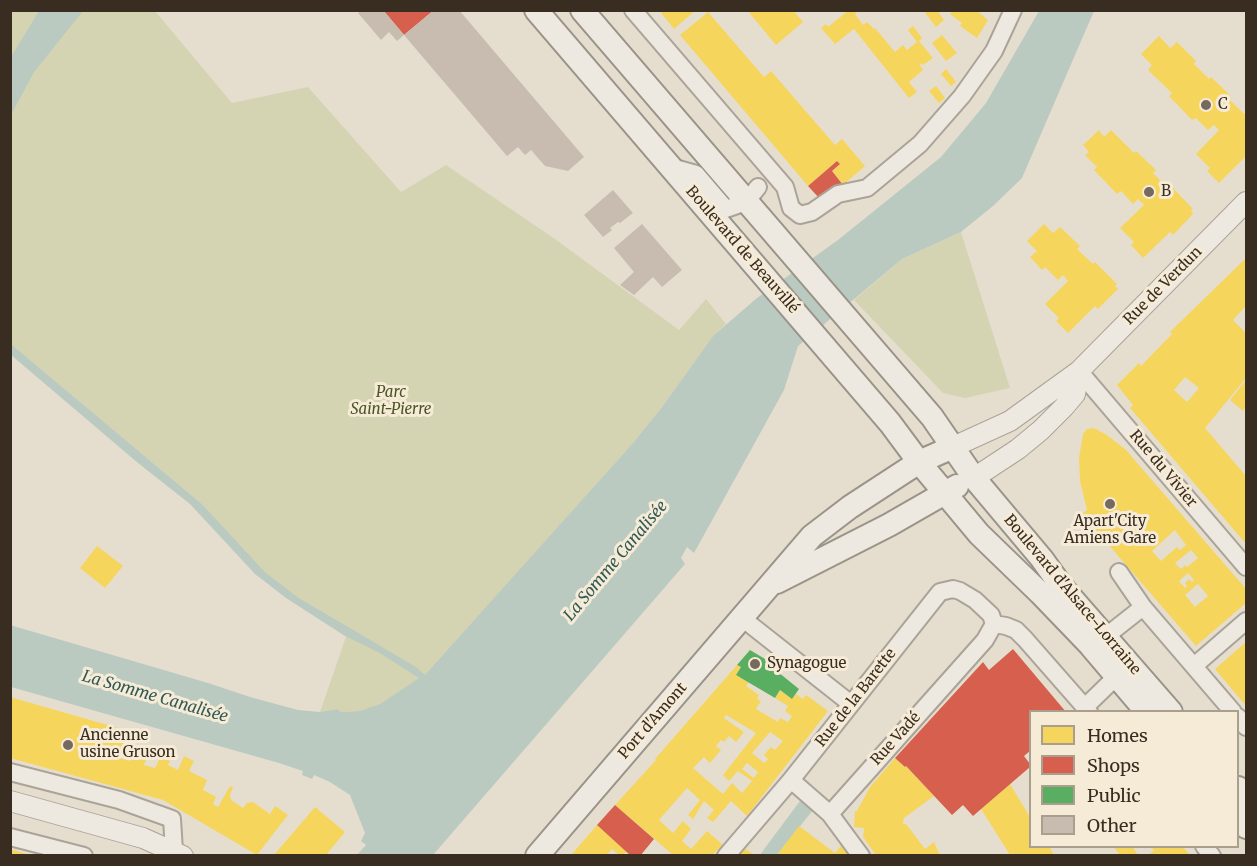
<!DOCTYPE html>
<meta charset="utf-8">
<style>
body{margin:0}
#map{position:relative;width:1257px;height:866px;overflow:hidden;background:#e5decf;font-family:Merriweather,serif}
canvas{display:block}
.frame{position:absolute;inset:0;border:12px solid #392c20;pointer-events:none}
.legend{position:absolute;left:1029px;top:710px;width:210px;height:138px;box-sizing:border-box;background:#f5ebd6;border:2px solid #aa9f8d;margin:0;padding:8px 10px;list-style:none;font-size:18px;color:#392c20}
.legend li{display:flex;align-items:center;gap:12px;height:30px}
.legend b{width:30px;border:2px solid #aa9f8d}
</style>
<div id="map">
<canvas width="1257" height="866"></canvas>
<div class="frame"></div>
<ul class="legend">
<li><b style="height:16px;background:#f6d55c"></b>Homes</li>
<li><b style="height:16px;background:#d6604d"></b>Shops</li>
<li><b style="height:16px;background:#5aae61"></b>Public</li>
<li><b style="height:16px;background:#c8bcb0"></b>Other</li>
</ul>
</div>
<script>
const ctx = document.querySelector('canvas').getContext('2d');
ctx.lineJoin = 'round';
function paint(path, color) { ctx.fillStyle = color; ctx.fill(path, 'evenodd'); }
const poly = rows => new Path2D(rows.map(r => 'M' + r).join(''));
function strokePath(path, color, width, dash) { ctx.strokeStyle = color; ctx.lineWidth = width; ctx.lineCap = dash ? 'butt' : 'round'; ctx.setLineDash(dash || []); ctx.stroke(path); }
function label(font, color, halo, rows, align = 'center') {
  ctx.font = font + ' Merriweather,serif'; ctx.lineWidth = 6; ctx.setLineDash([]); ctx.textBaseline = 'middle'; ctx.strokeStyle = halo; ctx.fillStyle = color; for (const [text, x, y, turn = 0] of rows) {
    ctx.save(); ctx.translate(x, y); ctx.rotate((+turn || 0) * Math.PI / 180); ctx.textAlign = isNaN(turn) ? turn : align; if (halo) ctx.strokeText(text, 0, 0); ctx.fillText(text, 0, 0); ctx.restore();
  }
}
paint(poly([
 [11,10,155,11,232,103,308,87,401,192,446,165,555,239,679,330,706,299,726,324,713,336,662,407,633,443,428,673,380,704,361,711,341,712,338,709,320,712,349,628,299,598,265,572,203,505,11,344],
 [961,232,1010,388,965,398,943,393,854,300,902,259]
]), '#d4d4b2');
paint(poly([
 [39,11,83,11,34,72,11,115,11,57],
 [1039,11,1094,11,1022,178,993,206,961,232,902,259,798,346,784,390,694,553,687,547,681,558,685,564,433,855,357,855,366,845,361,841,365,833,350,795,330,782,314,775,312,779,302,775,303,771,279,763,11,687,10,625,208,683,250,697,298,710,320,712,338,709,341,712,360,711,380,704,419,678,378,652,345,636,286,598,255,574,190,504,138,463,11,355,11,344,203,505,265,572,299,598,416,667,425,675,633,443,662,407,713,336,757,298,838,240,941,157,986,103],
 [800,801,813,810,777,855,759,856]
]), '#bacac0');
paint(poly([
 [659,10,696,10,674,29],
 [747,10,793,10,803,22,776,45],
 [849,10,859,10,855,14,863,25,867,22,874,29,875,28,895,52,903,45,907,50,917,42,908,30,913,26,922,38,919,41,933,58,923,65,921,63,920,65,923,70,909,82,917,92,909,98,854,29,835,44,821,28,826,24,828,27],
 [923,10,937,10,944,20,936,27],
 [953,10,976,10,988,20,977,38,960,26,962,23,950,14],
 [708,12,764,77,771,71,835,145,842,139,865,166,843,185,832,171,840,164,837,161,808,186,680,35],
 [942,35,957,53,946,61,932,43],
 [1159,36,1170,48,1177,42,1196,61,1194,64,1209,79,1211,77,1231,96,1228,98,1244,114,1246,111,1246,156,1219,183,1207,171,1210,168,1196,154,1219,130,1214,125,1208,130,1196,118,1192,120,1169,96,1172,93,1148,70,1152,65,1141,54],
 [946,69,956,82,951,86,941,74],
 [936,86,945,98,939,103,929,91],
 [1099,130,1104,137,1111,130,1134,153,1136,151,1156,170,1153,173,1169,189,1171,186,1193,209,1191,211,1193,214,1173,235,1170,232,1143,258,1131,245,1134,242,1120,228,1144,205,1138,199,1133,204,1121,191,1117,194,1094,170,1097,167,1085,155,1089,152,1083,145],
 [1044,224,1053,233,1060,227,1080,246,1077,249,1093,264,1095,262,1117,284,1115,286,1118,289,1098,309,1095,306,1068,333,1056,321,1059,318,1045,304,1068,281,1063,275,1058,280,1045,267,1042,270,1030,257,1037,251,1027,241],
 [1246,258,1246,306,1233,320,1246,333,1246,378,1205,428,1246,476,1246,544,1130,408,1133,405,1117,385,1139,363,1141,366,1172,334,1170,332],
 [1185,377,1199,388,1187,402,1174,390],
 [1246,380,1246,406,1243,411,1230,400],
 [1094,428,1107,435,1126,450,1246,589,1246,603,1196,646,1082,514,1087,510,1080,481,1079,458,1083,434,1087,429],
 [1175,530,1186,545,1180,550,1177,547,1161,561,1152,551],
 [1191,550,1198,558,1187,567,1185,565,1181,569,1175,563],
 [1188,573,1194,580,1192,582,1189,579,1185,583,1187,586,1185,588,1179,581],
 [1198,584,1208,596,1195,607,1185,595],
 [97,546,123,566,105,588,80,568],
 [1246,642,1246,706,1215,669],
 [737,665,741,667,736,675,749,682,746,686,759,695,757,699,761,701,756,709,778,722,780,718,788,722,792,716,785,711,788,706,775,698,780,690,792,699,796,694,803,699,806,695,828,711,747,816,731,801,713,822,707,818,714,810,704,801,693,819,688,815,700,800,687,788,659,820,673,833,683,821,691,829,682,841,691,849,707,831,723,845,712,855,673,855,615,805,656,760,655,759],
 [726,715,756,733,723,775,729,781,738,771,752,781,742,793,732,783,723,794,693,768,704,757,710,763,721,750,716,746,721,740,724,742,729,736,736,742,744,732,724,718],
 [770,732,783,741,775,750,771,747,764,755,768,759,764,763,752,753],
 [747,763,758,772,754,778,742,769],
 [10,697,132,732,120,758,130,761,133,751,148,755,144,765,155,768,161,756,170,761,168,765,178,770,184,756,194,761,189,771,207,780,203,790,216,797,213,804,218,807,230,786,233,788,230,794,231,800,243,808,247,803,253,802,270,814,275,806,288,815,257,855,163,800,10,758],
 [895,758,905,767,906,766,934,796,904,818,903,824,906,824,925,849,934,842,940,855,876,855,863,837,864,828,854,827,855,811,857,811,870,787],
 [1010,784,1030,817,1030,846,1049,846,1054,855,1014,855,1013,853,1010,855,981,809],
 [315,807,345,832,326,855,274,855],
 [597,825,627,851,623,855,619,855,612,849,607,855,574,855,572,854],
 [799,826,835,853,842,845,850,855,777,855],
 [742,846,754,855,735,855],
 [1113,846,1132,846,1138,855,1120,855],
 [1151,846,1182,846,1190,855,1160,855,1159,853,1155,855,1148,855,1154,851],
 [10,849,30,855,10,855]
]), '#f6d55c');
paint(poly([
 [383,10,434,10,404,35],
 [837,161,840,164,832,171,843,185,820,199,808,186],
 [1013,649,1066,712,1030,712,1030,751,1024,756,1030,764,1030,767,973,816,963,805,952,815,906,766,905,767,895,758,983,662,989,670],
 [615,805,654,839,640,856,631,856,597,825]
]), '#d6604d');
paint(poly([
 [750,650,780,668,778,672,799,689,792,699,780,690,775,698,736,675,741,667,737,665]
]), '#5aae61');
paint(poly([
 [361,10,383,10,404,35,397,41,389,32,381,40,358,13],
 [434,10,459,10,584,157,568,171,545,166,531,150,525,155,518,147,507,156,404,35],
 [613,190,633,213,620,223,618,222,610,228,612,230,603,237,584,215],
 [642,224,682,270,662,287,653,277,634,295,620,285,634,272,614,248]
]), '#c8bcb0');
const minor = poly([
 [633,10,785,187,791,208,800,215,812,212,838,194,867,188,920,144,962,96,994,51,1013,10],
 [671,167,696,174,726,209,746,202,758,187],
 [1079,371,1246,567],
 [1119,572,1143,607,1233,712],
 [742,618,851,704],
 [994,624,1006,626,1016,630,1025,639,1089,712],
 [1105,637,1143,607],
 [1194,666,1246,621],
 [1085,707,1117,676],
 [1238,717,1246,727],
 [10,772,119,800,172,819,174,851,170,856],
 [791,780,830,814,985,640,994,624],
 [830,814,861,856],
 [10,837,84,856],
 [1204,846,1212,856],
 [726,856,791,780,940,592,953,589,960,591,975,600,991,615,994,624]
]);
const tertiary = poly([
 [953,447,1010,421,1079,371,1246,202],
 [974,478,1018,449,1041,430,1064,407,1075,394,1079,371],
 [10,801,143,838,183,856]
]);
const secondary = poly([
 [536,10,890,423,919,462,979,534,1040,593,1090,645,1147,712],
 [582,10,932,417,974,478,1042,559,1062,587,1171,712],
 [777,582,889,525,957,486],
 [1238,788,1246,798],
 [1238,817,1246,827],
 [537,856,812,536,850,507,919,462,953,447]
]);
strokePath(minor, '#aaa398', 20);
strokePath(tertiary, '#aaa398', 22);
strokePath(secondary, '#9a9388', 26);
strokePath(minor, '#ede9e1', 16);
strokePath(tertiary, '#ede9e1', 20);
strokePath(secondary, '#ede9e1', 22);
for (const [x, y, r, color] of [
 [1206,105,6,"#756a5d"],
 [1149,192,6,"#756a5d"],
 [1110,504,6,"#756a5d"],
 [755,664,6,"#756a5d"],
 [68,745,6,"#756a5d"]
]) { const dot = new Path2D(); dot.arc(x, y, r, 0, 2 * Math.PI); ctx.fillStyle = color; ctx.fill(dot); strokePath(dot, '#f5ebd6', 2); }
label('15px', '#392c20', '#f5ebd6', [
 ["C",1218,105],
 ["B",1161,192],
 ["Apart'City",1110,522,"center"],
 ["Amiens Gare",1110,539,"center"],
 ["Synagogue",767,664],
 ["Ancienne",80,736],
 ["usine Gruson",80,753]
], 'left');
label('15px', '#392c20', '#f5ebd6', [
 ["Boulevard de Beauvillé",742,250,49],
 ["Rue de Verdun",1163,286,-45],
 ["Rue du Vivier",1163,469,50],
 ["Boulevard d'Alsace-Lorraine",1072,595,50],
 ["Rue de la Barette",856,698,-52],
 ["Port d'Amont",653,721,-49],
 ["Rue Vadé",896,739,-48]
]);
label('italic 15px', '#4a5527', '#f5ebd6', [
 ["Parc",391,393],
 ["Saint-Pierre",391,410]
]);
label('italic 16px', '#305855', '#f5ebd6', [
 ["La Somme Canalisée",616,561,-50],
 ["La Somme Canalisée",155,697,16]
]);
</script>
